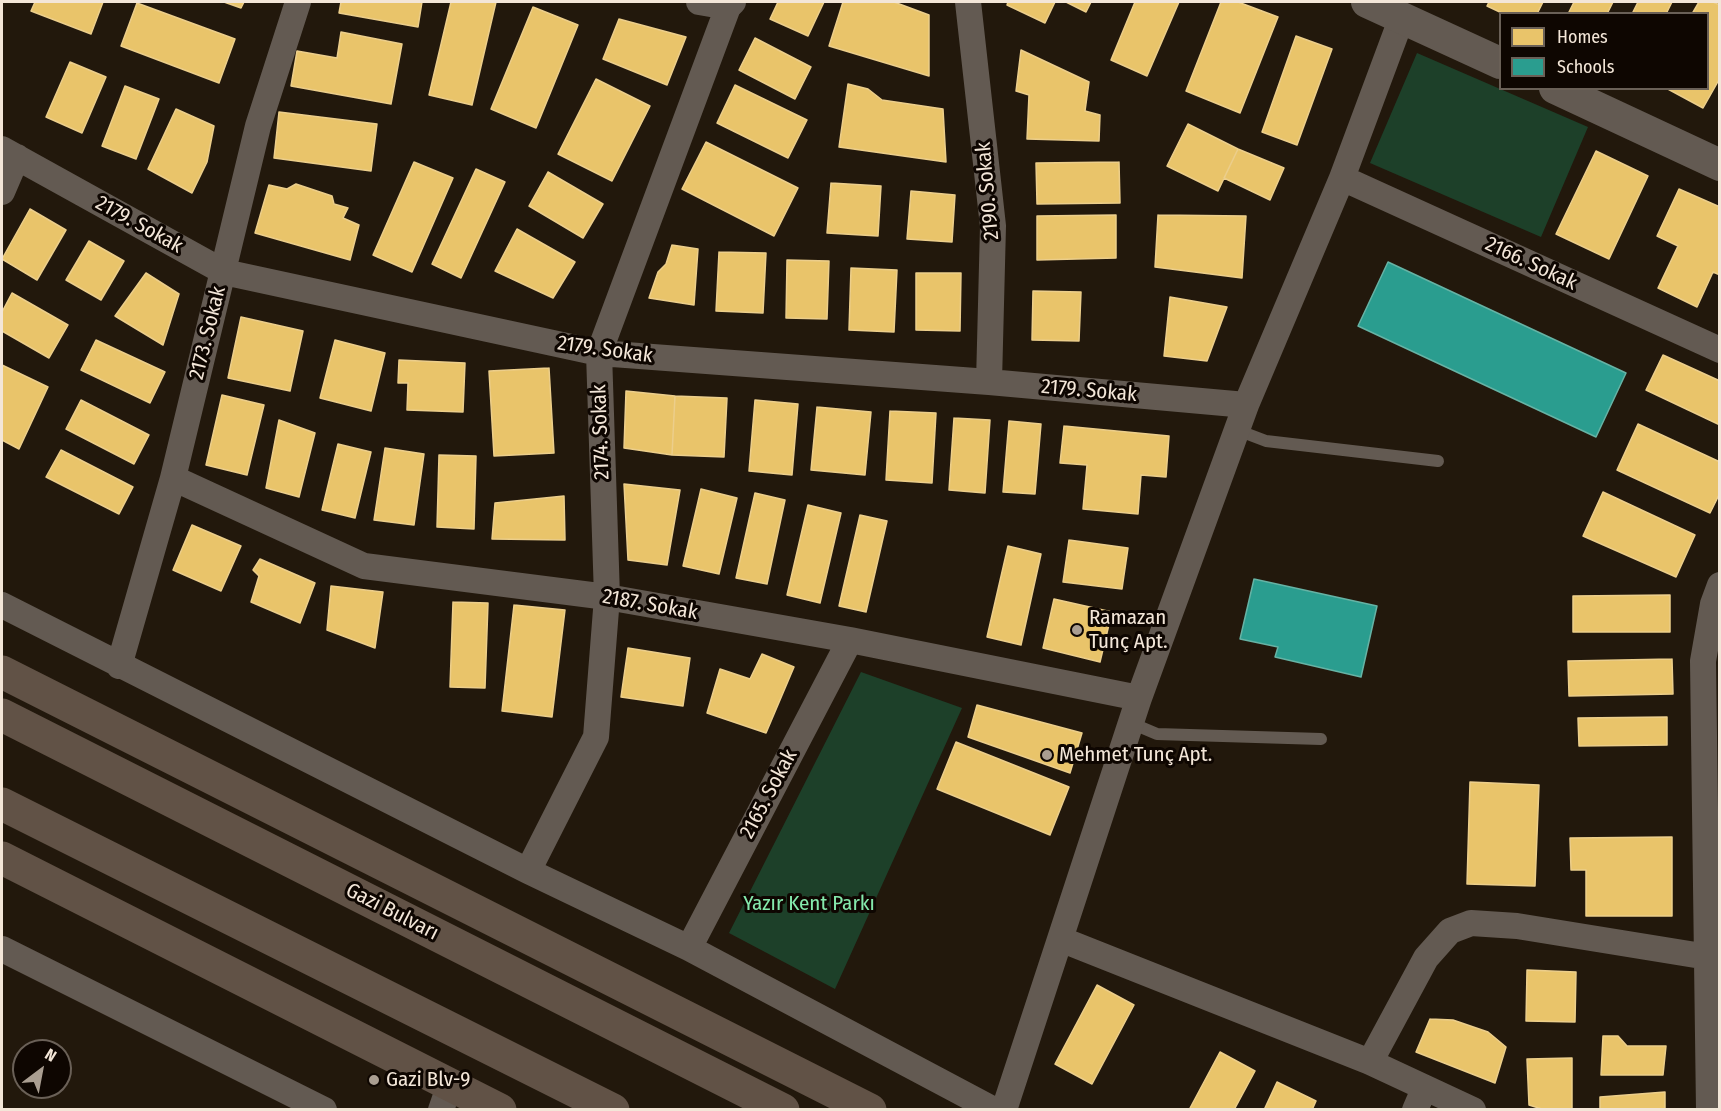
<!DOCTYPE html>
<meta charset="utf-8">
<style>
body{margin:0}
#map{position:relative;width:1721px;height:1111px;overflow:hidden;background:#22180c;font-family:"Fira Sans Condensed",sans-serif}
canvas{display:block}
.frame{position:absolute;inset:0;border:3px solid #f3e6d8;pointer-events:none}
.legend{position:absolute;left:1499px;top:12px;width:210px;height:78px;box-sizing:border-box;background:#0e0601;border:2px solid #6a6057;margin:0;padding:8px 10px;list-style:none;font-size:18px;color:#f3e6d8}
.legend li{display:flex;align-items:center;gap:12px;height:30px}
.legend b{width:30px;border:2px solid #6a6057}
.north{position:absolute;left:12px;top:1039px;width:60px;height:60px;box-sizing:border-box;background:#0e0601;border:2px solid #6a6057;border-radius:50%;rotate:32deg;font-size:16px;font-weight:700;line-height:24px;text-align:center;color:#f3e6d8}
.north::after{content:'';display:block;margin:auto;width:21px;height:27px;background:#aa9e91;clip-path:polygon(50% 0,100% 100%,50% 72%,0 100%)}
</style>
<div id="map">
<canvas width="1721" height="1111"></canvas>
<div class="frame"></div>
<ul class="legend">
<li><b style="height:16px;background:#e9c46a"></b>Homes</li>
<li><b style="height:16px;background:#2a9d8f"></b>Schools</li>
</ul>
<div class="north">N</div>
</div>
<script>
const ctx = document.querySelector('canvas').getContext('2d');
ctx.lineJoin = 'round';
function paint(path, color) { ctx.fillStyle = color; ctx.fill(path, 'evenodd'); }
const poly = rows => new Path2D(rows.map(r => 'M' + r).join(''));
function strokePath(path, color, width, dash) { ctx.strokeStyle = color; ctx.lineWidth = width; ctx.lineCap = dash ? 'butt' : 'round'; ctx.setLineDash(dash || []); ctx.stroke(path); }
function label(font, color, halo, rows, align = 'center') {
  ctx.font = font + ' "Fira Sans Condensed",sans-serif'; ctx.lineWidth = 6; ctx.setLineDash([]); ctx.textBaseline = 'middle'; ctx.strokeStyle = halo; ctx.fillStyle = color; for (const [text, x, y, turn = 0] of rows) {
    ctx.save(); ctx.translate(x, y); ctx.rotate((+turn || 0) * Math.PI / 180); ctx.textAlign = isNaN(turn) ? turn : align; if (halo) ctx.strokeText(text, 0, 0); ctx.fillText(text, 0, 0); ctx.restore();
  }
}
paint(poly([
 [1417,53,1588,127,1541,237,1370,163],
 [861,672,962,708,835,989,729,933]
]), '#1d4029');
const homes = poly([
 [35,2,103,2,91,34,31,11,35,2],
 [224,2,244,2,241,8,224,2],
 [341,2,422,2,418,27,339,13,341,2],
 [451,2,496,2,472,105,429,95,451,2],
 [778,2,824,2,808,36,770,19,778,2],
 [843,2,894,2,929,15,929,76,829,46,843,2],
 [1008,2,1055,2,1045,23,1007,5,1008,2],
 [1066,2,1091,2,1086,12,1066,2],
 [1135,2,1179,2,1147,76,1111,60,1135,2],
 [1221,2,1238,2,1278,17,1240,113,1186,91,1221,2],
 [1489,2,1543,2,1537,14,1504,14,1487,6,1489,2],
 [1574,2,1613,2,1607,14,1568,14,1574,2],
 [1638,2,1672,2,1666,14,1632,14,1638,2],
 [1699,2,1713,2,1720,5,1720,78,1703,108,1666,88,1708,88,1708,14,1692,14,1699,2],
 [137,3,235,39,219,83,121,46,137,3],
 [533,7,578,25,536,128,491,109,533,7],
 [619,19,686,37,667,85,603,59,619,19],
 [341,32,402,44,391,104,291,86,297,51,337,58,341,32],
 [1296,36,1332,49,1297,145,1262,132,1296,36],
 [755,38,811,67,795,99,739,70,755,38],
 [1021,50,1089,82,1085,111,1100,115,1099,141,1027,139,1029,95,1016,91,1021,50],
 [70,62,106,77,82,133,46,117,70,62],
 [596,79,650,106,612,181,558,154,596,79],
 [848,84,868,89,882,100,943,109,946,162,839,147,848,84],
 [735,85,807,120,788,158,717,123,735,85],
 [125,86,159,99,136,159,102,146,125,86],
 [176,109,214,126,207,162,192,193,148,169,176,109],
 [279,112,377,124,371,171,274,158,279,112],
 [1188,124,1238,149,1218,191,1167,166,1188,124],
 [706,142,798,188,774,236,682,189,706,142],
 [1238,149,1284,168,1270,200,1224,178,1238,149],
 [1596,151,1648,176,1609,259,1556,234,1596,151],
 [414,162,453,178,412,272,373,255,414,162],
 [1119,162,1120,203,1037,204,1036,163,1119,162],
 [476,169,505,182,461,278,432,264,476,169],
 [548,172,603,204,583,238,529,206,548,172],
 [831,183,881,186,878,236,827,233,831,183],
 [296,184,332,196,334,204,348,208,343,218,359,225,350,260,255,233,269,185,287,189,296,184],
 [1679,189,1720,207,1720,275,1713,272,1697,307,1658,288,1678,246,1657,236,1679,189],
 [911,191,955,195,952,242,907,239,911,191],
 [30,209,66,230,37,280,2,259,30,209],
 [1116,215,1116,258,1037,260,1037,216,1116,215],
 [1158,215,1246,216,1242,278,1155,267,1158,215],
 [517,229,575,262,553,298,495,271,517,229],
 [89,241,124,261,101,300,66,280,89,241],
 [672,245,698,249,694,305,649,298,658,272,666,264,672,245],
 [719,252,766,253,763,313,716,311,719,252],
 [787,260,829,261,827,319,786,318,787,260],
 [851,268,897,270,894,332,849,330,851,268],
 [146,273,179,294,163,345,115,316,146,273],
 [916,273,961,273,960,331,916,330,916,273],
 [1033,291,1081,292,1079,341,1032,340,1033,291],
 [12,293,68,325,49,358,2,331,2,312,12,293],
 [1170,297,1227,307,1207,361,1164,356,1170,297],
 [241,317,303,331,290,391,228,378,241,317],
 [96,340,165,372,150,403,81,370,96,340],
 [335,340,385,353,371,411,320,398,335,340],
 [1663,355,1720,381,1720,425,1646,390,1663,355],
 [399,360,465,363,463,412,407,410,408,383,398,383,399,360],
 [2,365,48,387,19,449,2,440,2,365],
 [549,368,554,453,494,456,489,371,549,368],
 [626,391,675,396,672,455,624,448,626,391],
 [222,395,264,405,247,475,206,465,222,395],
 [675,396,727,398,724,457,672,455,675,396],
 [81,400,149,435,134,464,66,429,81,400],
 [755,400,798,404,792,475,749,471,755,400],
 [817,407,871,412,865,475,811,470,817,407],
 [890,411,936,413,932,483,886,480,890,411],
 [954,418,990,420,985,493,949,490,954,418],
 [279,420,315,433,299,497,266,488,279,420],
 [1009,421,1041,424,1035,494,1003,492,1009,421],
 [1638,424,1720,462,1720,493,1710,513,1617,470,1638,424],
 [1064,426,1169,436,1166,477,1141,475,1138,514,1083,509,1087,465,1060,463,1064,426],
 [338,444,371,452,355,518,322,510,338,444],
 [385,448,424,454,414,525,374,520,385,448],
 [61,450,133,487,119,514,46,477,61,450],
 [439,455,476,456,474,529,437,527,439,455],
 [624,484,680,490,667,565,628,560,624,484],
 [701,489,737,498,719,574,683,566,701,489],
 [1603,492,1695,535,1676,577,1583,536,1603,492],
 [755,493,785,500,767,584,736,578,755,493],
 [564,496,565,540,492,539,495,503,564,496],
 [808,505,841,513,820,603,787,595,808,505],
 [860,515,887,521,866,612,839,606,860,515],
 [192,525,241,546,221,591,173,570,192,525],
 [1069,540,1128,548,1122,589,1063,582,1069,540],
 [1008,546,1041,554,1021,645,987,637,1008,546],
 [260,559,315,583,300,623,251,602,259,576,253,570,260,559],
 [331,586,383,592,375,648,327,630,331,586],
 [1670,595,1670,632,1573,632,1573,596,1670,595],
 [1054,599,1112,612,1100,662,1043,648,1054,599],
 [453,602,488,603,485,688,450,687,453,602],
 [514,605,565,610,552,717,502,711,514,605],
 [628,648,690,658,683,706,621,697,628,648],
 [762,654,794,667,766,733,707,713,720,669,750,679,762,654],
 [1672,659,1673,694,1569,696,1568,661,1672,659],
 [977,705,1082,733,1070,773,968,737,977,705],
 [1667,717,1667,745,1579,746,1578,718,1667,717],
 [956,742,1069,787,1050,835,937,789,956,742],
 [1470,782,1539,785,1535,886,1467,884,1470,782],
 [1672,837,1672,916,1586,916,1586,870,1571,870,1570,838,1672,837],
 [1527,970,1576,972,1575,1022,1526,1021,1527,970],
 [1097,985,1134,1005,1092,1084,1055,1064,1097,985],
 [1430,1019,1453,1020,1488,1032,1506,1047,1495,1083,1416,1052,1430,1019],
 [1603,1036,1618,1036,1627,1046,1666,1046,1663,1075,1601,1075,1603,1036],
 [1220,1052,1255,1071,1234,1110,1189,1110,1220,1052],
 [1572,1058,1572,1110,1545,1110,1529,1105,1527,1059,1572,1058],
 [1277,1082,1316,1101,1312,1110,1264,1110,1277,1082],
 [1665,1092,1665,1110,1600,1110,1600,1097,1665,1092]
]);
paint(homes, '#e9c46a');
strokePath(homes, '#ecce8b', 1.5);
const schools = poly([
 [1388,262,1626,373,1596,437,1358,326,1388,262],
 [1254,579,1377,606,1361,677,1275,657,1278,647,1240,639,1254,579]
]);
paint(schools, '#2a9d8f');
strokePath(schools, '#66b3a5', 1.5);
strokePath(poly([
 [1237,430,1266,441,1438,461],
 [1131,723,1157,734,1321,739]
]), '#635a52', 12);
strokePath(poly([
 [699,2,728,7],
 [968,2,993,226,989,382],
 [2,149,224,272,599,353,989,382,1246,405],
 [1342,178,1720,350],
 [2,192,17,157],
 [173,478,364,566,607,597,850,640,1139,698],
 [2,605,528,871,689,948,994,1110],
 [119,666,173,478,258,126,298,2],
 [528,871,596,737,607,597,599,353,728,7,733,2],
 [1060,939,1370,1062,1473,1110],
 [689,948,850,640],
 [2,949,324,1110],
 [1370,1062,1426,958,1450,931,1471,923,1517,926,1720,959],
 [441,1110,450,1084],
 [1004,1110,1139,698,1246,405,1342,178,1402,17],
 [1415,1110,1424,1089],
 [1709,1110,1703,661,1713,604,1720,585]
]), '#635a52', 26);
strokePath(poly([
 [1367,2,1500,63],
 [1555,88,1720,165]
]), '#635a52', 32);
strokePath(poly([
 [2,672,870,1110],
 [2,715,783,1110],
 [2,804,613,1110],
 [2,858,500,1110]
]), '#615246', 33);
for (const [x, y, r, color] of [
 [1077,630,6,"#aa9e91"],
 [1047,755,6,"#aa9e91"],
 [374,1080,6,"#aa9e91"]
]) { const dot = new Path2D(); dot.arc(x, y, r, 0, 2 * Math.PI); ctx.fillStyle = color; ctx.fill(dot); strokePath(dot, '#0e0601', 2); }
label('21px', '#f3e6d8', '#0e0601', [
 ["2190. Sokak",988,191,-95],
 ["2179. Sokak",139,225,29],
 ["2166. Sokak",1531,264,25],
 ["2173. Sokak",208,333,-76],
 ["2179. Sokak",605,350,8],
 ["2179. Sokak",1089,391,5],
 ["2174. Sokak",601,432,-92],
 ["2187. Sokak",650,605,10],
 ["2165. Sokak",769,794,-62],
 ["Gazi Bulvarı",392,912,27]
]);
label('21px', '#f3e6d8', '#0e0601', [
 ["Ramazan",1089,618],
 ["Tunç Apt.",1089,642],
 ["Mehmet Tunç Apt.",1059,755],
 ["Gazi̇ Blv-9",386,1080]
], 'left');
label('21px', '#85e9ac', '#0e0601', [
 ["Yazır Kent Parkı",809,904]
]);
</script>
